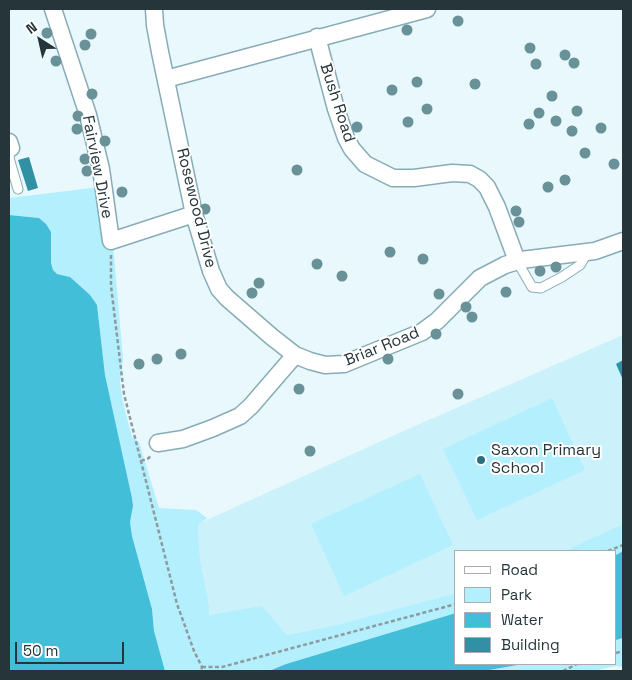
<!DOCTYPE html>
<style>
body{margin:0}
#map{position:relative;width:632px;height:680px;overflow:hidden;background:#e8f8fc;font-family:"Space Grotesk",sans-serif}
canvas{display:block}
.frame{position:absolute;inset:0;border:10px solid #253539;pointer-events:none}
.legend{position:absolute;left:454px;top:550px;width:162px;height:115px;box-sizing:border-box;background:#fff;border:1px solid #a8aeb0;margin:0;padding:6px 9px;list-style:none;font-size:15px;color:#253539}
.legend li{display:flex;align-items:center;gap:10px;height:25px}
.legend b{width:25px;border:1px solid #a8aeb0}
.north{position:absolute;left:15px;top:15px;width:50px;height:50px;-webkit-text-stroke:4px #fff;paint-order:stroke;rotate:325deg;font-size:14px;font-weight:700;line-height:20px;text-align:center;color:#253539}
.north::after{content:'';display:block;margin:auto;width:18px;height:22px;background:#253539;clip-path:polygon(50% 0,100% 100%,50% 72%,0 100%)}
.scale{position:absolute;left:15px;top:642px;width:109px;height:22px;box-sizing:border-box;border:2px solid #253539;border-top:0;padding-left:6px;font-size:15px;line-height:18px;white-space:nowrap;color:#253539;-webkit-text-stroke:4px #fff;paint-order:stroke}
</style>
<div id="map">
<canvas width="632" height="680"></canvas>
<div class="frame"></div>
<ul class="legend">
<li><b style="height:6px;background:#fff"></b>Road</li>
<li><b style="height:14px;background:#b4effe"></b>Park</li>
<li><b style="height:14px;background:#42bed9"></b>Water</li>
<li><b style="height:14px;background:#3290a4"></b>Building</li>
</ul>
<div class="north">N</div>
<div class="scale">50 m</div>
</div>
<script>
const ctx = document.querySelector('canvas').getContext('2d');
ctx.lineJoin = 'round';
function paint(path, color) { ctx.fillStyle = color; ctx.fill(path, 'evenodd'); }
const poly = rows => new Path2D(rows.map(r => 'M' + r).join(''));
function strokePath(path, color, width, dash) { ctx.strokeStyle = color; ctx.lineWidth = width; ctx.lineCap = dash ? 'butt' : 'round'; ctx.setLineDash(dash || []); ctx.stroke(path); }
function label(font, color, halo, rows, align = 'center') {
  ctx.font = font + ' "Space Grotesk",sans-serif'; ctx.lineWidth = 4; ctx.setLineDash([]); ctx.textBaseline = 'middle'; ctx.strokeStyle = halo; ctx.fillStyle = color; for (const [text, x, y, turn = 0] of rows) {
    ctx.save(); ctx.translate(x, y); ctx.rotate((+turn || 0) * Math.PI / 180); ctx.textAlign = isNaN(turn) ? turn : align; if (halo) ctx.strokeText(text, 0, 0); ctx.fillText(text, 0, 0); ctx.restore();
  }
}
paint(poly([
 [623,335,623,524,564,551,456,551,456,593,336,625,287,635,262,607,209,615,209,605,200,559,198,524,399,433]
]), '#cbf1fb');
paint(poly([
 [108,186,123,359,120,383,123,402,132,437,139,442,159,508,196,510,207,518,198,525,200,559,209,605,209,615,262,606,287,635,336,625,456,593,456,613,286,664,269,671,165,671,154,631,152,609,132,536,130,522,133,506,132,498,105,375,97,305,70,277,57,274,53,270,51,263,51,232,39,218,9,215,9,198],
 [552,398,585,470,477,520,443,449],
 [420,474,453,545,344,596,311,524],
 [623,524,623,551,616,555,616,551,564,551],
 [623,638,623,667,615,666,594,671,484,671,523,664,616,664,616,640]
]), '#b4effe');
paint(poly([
 [9,215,39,218,46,224,51,232,51,263,53,270,57,274,70,277,90,295,97,305,105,375,132,498,133,506,130,522,132,536,152,609,154,631,165,671,9,671],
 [623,551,623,638,616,640,616,555],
 [456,613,456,664,523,664,484,671,269,671,286,664]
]), '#42bed9');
paint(poly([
 [29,157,38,188,28,191,18,160],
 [623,360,623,380,616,364]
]), '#3290a4');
const service = poly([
 [11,148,9,158,18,189],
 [517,261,532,287,541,288,562,277,580,265,587,253]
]);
const minor = poly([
 [53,9,88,115,101,169,111,241,194,214],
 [154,9,155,25,160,52,194,214,211,271,219,289,227,298,272,337,295,355,310,361,325,365,344,364,422,332,437,321,480,278,505,265,521,260,595,251,623,241],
 [317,37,336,109,346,138,352,149,365,164,393,178,414,178,452,173,470,174,479,179,487,187,497,207,517,261],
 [166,79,427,9],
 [9,142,11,148],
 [158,443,183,439,213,428,240,416,251,406,295,355]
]);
strokePath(service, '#87acb6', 11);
strokePath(minor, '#87acb6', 19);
strokePath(poly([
 [111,255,111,286,124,394,177,604,194,651,202,667,201,671],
 [141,461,149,458,150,456],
 [608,551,623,545],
 [616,653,623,651],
 [202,667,222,667,456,604],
 [563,671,577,664]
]), '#8b9b9f', 2.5, [4, 2.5]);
strokePath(service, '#fff', 9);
strokePath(minor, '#fff', 16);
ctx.fillStyle = '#699198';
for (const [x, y] of [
 [458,21],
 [407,30],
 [47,33],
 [91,34],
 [85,45],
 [530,48],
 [565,55],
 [56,61],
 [574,63],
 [536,64],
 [417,82],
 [475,84],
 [392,90],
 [92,94],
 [552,96],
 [427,109],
 [577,111],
 [539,113],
 [78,116],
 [556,121],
 [408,122],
 [529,124],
 [357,127],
 [601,128],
 [77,129],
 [572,131],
 [105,141],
 [585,153],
 [85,159],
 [614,164],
 [297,170],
 [87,171],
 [565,180],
 [548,187],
 [122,192],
 [205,209],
 [516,211],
 [519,222],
 [390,252],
 [423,259],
 [317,264],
 [556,267],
 [540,271],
 [342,276],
 [259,283],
 [506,292],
 [252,293],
 [439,294],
 [466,307],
 [472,317],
 [436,334],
 [181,354],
 [157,359],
 [388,359],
 [139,364],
 [299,389],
 [458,394],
 [310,451]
]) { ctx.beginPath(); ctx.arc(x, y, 5.5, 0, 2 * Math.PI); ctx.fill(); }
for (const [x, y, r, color] of [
 [481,460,5,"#2a6f7f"]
]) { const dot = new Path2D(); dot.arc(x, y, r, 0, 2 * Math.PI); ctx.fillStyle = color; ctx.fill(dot); strokePath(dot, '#fff', 2); }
label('16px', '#253539', '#fff', [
 ["Bush Road",337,103,72],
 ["Fairview Drive",97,167,79],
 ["Rosewood Drive",196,208,76],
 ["Briar Road",382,347,-22]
]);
label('16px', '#253539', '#fff', [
 ["Saxon Primary",491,451],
 ["School",491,469]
], 'left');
</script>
